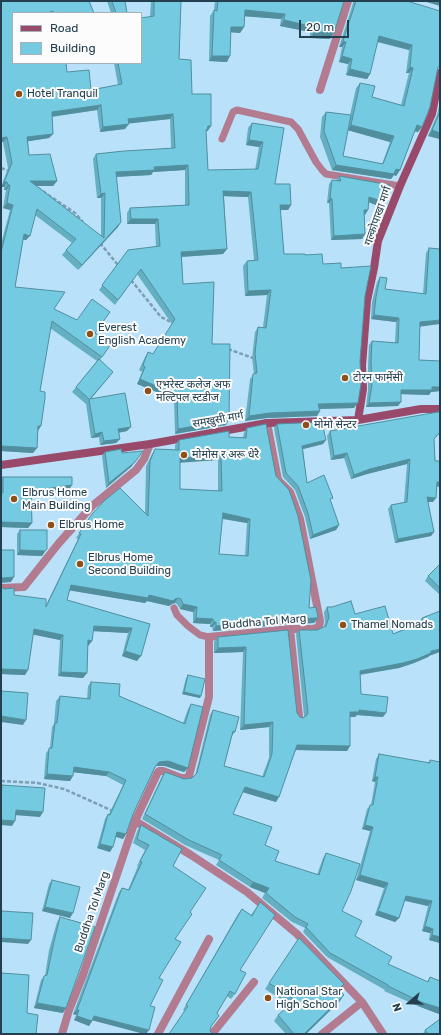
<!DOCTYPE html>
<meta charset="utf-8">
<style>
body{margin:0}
#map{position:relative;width:441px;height:1035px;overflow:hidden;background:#bae1fa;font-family:Rubik,sans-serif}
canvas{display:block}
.frame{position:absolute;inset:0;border:2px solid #244050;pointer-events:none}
.legend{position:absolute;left:12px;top:12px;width:130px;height:52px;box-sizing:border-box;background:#fcfcfc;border:1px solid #a6b1b7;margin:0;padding:5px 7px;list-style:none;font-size:12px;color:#244050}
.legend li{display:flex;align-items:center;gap:8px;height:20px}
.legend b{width:20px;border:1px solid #a6b1b7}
.north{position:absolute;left:389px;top:983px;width:40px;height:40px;-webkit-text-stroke:3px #fcfcfc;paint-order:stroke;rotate:250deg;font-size:11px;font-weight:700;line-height:16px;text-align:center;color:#244050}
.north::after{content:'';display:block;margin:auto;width:14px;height:18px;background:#244050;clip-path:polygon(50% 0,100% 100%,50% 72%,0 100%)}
.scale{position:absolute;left:299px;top:20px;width:50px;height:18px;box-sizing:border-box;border:2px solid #244050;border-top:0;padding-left:5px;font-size:12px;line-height:14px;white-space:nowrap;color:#244050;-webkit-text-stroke:3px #fcfcfc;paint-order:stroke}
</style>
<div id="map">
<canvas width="441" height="1035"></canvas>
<div class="frame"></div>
<ul class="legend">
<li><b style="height:5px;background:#994a6a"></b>Road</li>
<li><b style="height:11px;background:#74cbe1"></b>Building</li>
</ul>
<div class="north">N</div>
<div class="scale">20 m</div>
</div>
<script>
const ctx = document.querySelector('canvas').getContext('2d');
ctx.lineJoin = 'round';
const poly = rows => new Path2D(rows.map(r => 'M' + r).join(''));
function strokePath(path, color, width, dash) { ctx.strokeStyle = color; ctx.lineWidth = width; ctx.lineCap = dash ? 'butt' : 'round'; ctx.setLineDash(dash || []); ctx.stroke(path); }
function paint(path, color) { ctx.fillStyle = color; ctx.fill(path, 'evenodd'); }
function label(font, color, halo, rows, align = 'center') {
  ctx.font = font + ' Rubik,"Noto Sans Devanagari",sans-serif'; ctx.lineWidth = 4; ctx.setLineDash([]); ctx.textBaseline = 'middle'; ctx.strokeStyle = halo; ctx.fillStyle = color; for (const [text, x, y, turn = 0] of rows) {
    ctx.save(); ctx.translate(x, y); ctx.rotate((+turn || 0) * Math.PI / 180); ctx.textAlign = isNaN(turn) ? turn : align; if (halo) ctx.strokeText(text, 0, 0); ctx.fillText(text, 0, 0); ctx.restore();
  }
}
strokePath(poly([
 [1,168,9,171],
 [38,188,75,213,83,222],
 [100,243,118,265],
 [131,280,161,317,173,323],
 [228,349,253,358],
 [1,781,38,783,64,789,113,811]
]), '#7c9eb3', 2.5, [4, 2]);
strokePath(poly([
 [222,139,233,112,237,110,291,122,298,129,316,162,322,170,326,174,400,186],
 [174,608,177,615,188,626,200,635,209,637]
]), '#b27b8f', 7);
strokePath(poly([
 [320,90,348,1],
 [1,588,24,587,59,543,92,506,136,470,144,459,150,444],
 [290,629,299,717],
 [135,821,191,855,247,892,297,934,362,1002,383,1034],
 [62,1034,69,1010,83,975,135,821,157,774,159,771,163,771,181,778,186,778,189,776,209,697,209,637,290,629,313,629,319,627,320,621,300,519,290,492,278,480,267,423],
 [158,1034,209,939],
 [212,1034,254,982],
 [322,1034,362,1002]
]), '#b27b8f', 8);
strokePath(poly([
 [358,420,363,389,362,366,367,301,374,268,378,241,400,186,432,114,440,73],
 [1,465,150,444,267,423,358,420,421,409,440,409]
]), '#994a6a', 8);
paint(poly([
 [1,1,94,13,13,13,13,63,67,72,91,90,118,85,114,63,141,63,150,17,151,1,181,1,179,59,192,94,211,126,208,131,207,131,206,132,208,170,255,170,259,147,246,145,248,128,252,123,284,128,275,184,291,205,288,210,280,210,284,254,305,255,323,264,341,268,365,296,354,408,320,409,317,416,267,418,245,421,250,379,254,374,252,358,255,332,258,327,263,327,267,295,245,296,243,266,247,261,254,260,248,197,224,196,227,249,223,254,182,257,183,284,212,344,226,425,175,434,174,399,137,384,142,372,139,370,145,357,148,352,153,354,172,324,137,274,115,305,99,290,128,250,156,247,155,224,127,224,127,213,130,208,185,205,185,170,153,172,151,175,116,177,118,227,78,270,62,255,72,243,35,215,26,240,23,240,15,287,95,333,111,344,100,360,110,376,91,399,127,431,119,433,120,439,116,443,100,445,99,437,91,438,86,404,72,392,97,361,50,328,40,391,37,448,33,453,1,451,1,244,10,210,3,208,6,190,4,190,4,187,1,187,8,168,3,142],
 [97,110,100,132,125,129,129,123,170,119,171,148,96,154,93,159,97,198,101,198,101,236,36,186,53,186,57,181,29,155,28,141,49,138,53,134,52,117],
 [107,1,125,1,127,13,111,13],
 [215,1,344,1,334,33,330,39,310,38,310,32,280,26,281,19,244,16,244,27,240,33,231,32,227,62,209,61,210,16,214,10],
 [353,1,407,1,438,68,418,132,415,131,400,170,396,176,394,175,391,179,332,170,320,137,322,117,326,112,350,115,356,88,360,83,372,97,401,105,409,73,406,73,409,50,377,42,370,74,367,79,346,75,348,64,339,62,342,47,339,47,353,3],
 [348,130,390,142,382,164,343,156],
 [440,102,440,139,428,136,437,115],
 [339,176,384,202,381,207,368,202,368,210,364,215,365,234,362,239,331,240,329,203,327,203,329,184,332,180,336,181],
 [429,248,440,249,420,326,419,360,440,361,440,391,431,392,429,395,401,394,398,406,366,407,368,390,368,366,369,345,372,341,395,343,396,322,371,319,372,302,377,282,380,277,385,289,423,294,426,253],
 [277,424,326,440,323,444,303,449,307,483,331,502,339,525,336,530,310,539,305,517,295,490,283,477,274,428],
 [247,428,276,476,309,608,318,618,314,623,290,624,213,631,212,627,210,627,210,624,193,623,193,612,180,609,177,604,175,603,172,604,169,606,147,601,145,603,70,590,67,600,150,624,137,661,122,656,128,633,93,631,92,641,88,646,87,673,83,678,58,676,60,640,33,634,28,670,25,675,1,674,1,587,14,595,46,605,78,539,76,538,92,514,145,513,146,466,152,454,155,449,175,450,175,445,179,440,229,437,243,437,244,433],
 [218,460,218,491,180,489,180,462],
 [222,519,247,523,245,556,219,554],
 [330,431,440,433,434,439,437,487,433,502,428,502,434,532,431,536,395,543,388,509,391,505,404,502,407,464,367,474,351,479,344,458,331,460,327,436],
 [105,452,122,453,132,466,106,488,102,456],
 [3,477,69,490,31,496,32,523,28,528,1,527,1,480],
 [20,530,47,549,42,556,17,555,17,534],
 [440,564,440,595,425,581,428,576],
 [327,607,355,614,393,634,419,623,422,618,440,611,429,656,428,657,414,663,399,668,360,675,361,694,383,717,357,715,355,717,350,717,350,746,347,751,296,750,276,802,243,792,233,814,265,845,275,861,317,875,323,858,326,853,342,911,355,936,388,964,427,982,430,977,440,981,440,1012,439,1014,418,1006,384,991,385,990,327,957,303,932,305,928,292,922,262,898,265,893,250,887,216,865,219,860,185,845,142,819,162,776,165,772,184,779,192,778,195,776,210,715,213,710,235,732,232,736,224,766,262,777,269,758,269,727,240,730,243,652,214,653,214,642,218,637,288,630,297,713,300,717,303,718,304,716,296,634,299,630,317,630,324,627,325,622,324,612],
 [188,675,200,698,182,694,186,678],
 [91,682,119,696,183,723,188,709,191,704,188,768,184,772,165,766,156,766,133,814,126,834,123,839,116,837,110,852,97,848,105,819,108,814,109,814,123,785,106,776,74,772,70,781,44,779,46,753,50,748,52,727,54,724,56,701,60,696,87,699,88,686],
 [379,754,428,763,430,760,440,943,429,940,430,933,422,931,428,906,405,901,399,918,395,922,375,915,384,888,356,880,370,831,362,829,367,809,371,805,375,782,372,781,376,759],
 [141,825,182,849,92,1021,89,1026,74,1020,76,1015,73,1014,119,892,122,888,128,890,138,866,137,866,145,850,133,843,138,829],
 [52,880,70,918,42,911,49,884],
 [260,902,240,970,235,994,231,999,227,996,217,1013,219,1016,211,1027,210,1031,183,1010,238,914,242,909,251,915],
 [60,917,63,1013,34,1008,41,980,45,976,49,950,57,922],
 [299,938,339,990,340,1001,306,1034,286,1034,274,1021,278,1015,290,1005,265,989],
 [425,1030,440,1034,423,1034]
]), '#64afc2');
paint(poly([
 [423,1,440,1,440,6],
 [245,10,285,14,281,19,241,16],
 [284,20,314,27,310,32,280,26],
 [231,27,244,27,240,33,227,32],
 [314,32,334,33,330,39,310,38],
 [379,36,412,45,409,50,375,41],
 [343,41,346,42,342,47,339,47],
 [212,56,230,56,227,62,209,61],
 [342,56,352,59,348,64,339,62],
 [410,67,413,68,409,73,406,73],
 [350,69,370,74,367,79,346,75],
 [101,105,97,110,48,117,52,112],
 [173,114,170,119,125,124,128,119],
 [129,124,125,129,100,132,103,127],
 [351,125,394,136,390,142,347,130],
 [417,125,422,127,418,132,413,131],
 [208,126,211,126,204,135],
 [432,130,440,133,440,139,428,136],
 [53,134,49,138,24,142,27,137],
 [7,137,3,142,1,142,1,138],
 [249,140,263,142,259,147,246,145],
 [188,165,185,170,153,172,151,175,112,177,116,172,154,167],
 [336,165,396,169,400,170,396,176,394,175,391,179,332,170],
 [30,181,57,181,53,186,26,186],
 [4,182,7,182,4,187,1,187],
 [8,185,10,185,6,190,4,190],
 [223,191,251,192,248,197,220,196],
 [105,193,101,198,97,198,101,194],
 [369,197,384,202,381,207,366,201],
 [330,198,332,199,329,203,327,203],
 [7,203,13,205,10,210,3,208],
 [280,205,291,205,288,210,276,210],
 [364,210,368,210,365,215,361,214],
 [131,219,158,219,155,224,127,224],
 [121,222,118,227,78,270,82,265],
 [24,234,30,236,26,240,21,239],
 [365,234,362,239,331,240,334,236],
 [227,249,223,254,178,257,181,252],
 [271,290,267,295,245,296,248,291],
 [374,315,399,318,396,322,371,319],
 [440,320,440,324,417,327,420,322],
 [140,379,177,395,174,399,137,384],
 [432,387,440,387,440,391,431,392,429,395,398,394,401,390],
 [401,402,398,406,366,407,369,403],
 [358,403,354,408,315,409,318,404],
 [320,411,317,416,267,418,245,421,249,416,270,413],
 [229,420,226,425,175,434,178,429],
 [38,426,41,426,38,431],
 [131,427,127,431,115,433,118,429],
 [102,432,99,437,91,438,95,434],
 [120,439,116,443,100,445,104,441],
 [326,440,323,444,299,450,302,446],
 [2,446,37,448,33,453,1,451,1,447],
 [347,453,344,458,331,460,334,456],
 [221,455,218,460,177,463,180,458],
 [410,459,407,464,367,474,351,479,354,475,370,469],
 [135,462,132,466,106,488,109,483],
 [437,482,440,482,440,487,434,486],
 [72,485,69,490,27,496,31,491],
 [427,497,436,498,433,502,424,502],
 [223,513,250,519,247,523,219,518],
 [1,522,32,523,28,528,1,527],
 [339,525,336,530,310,539,313,535],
 [434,532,431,536,395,543,398,539],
 [20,550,45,551,42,556,17,555],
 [14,577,11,582,1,583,1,579,2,578],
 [71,585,175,599,178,598,175,603,172,604,169,606,147,601,145,603,67,590],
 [183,604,197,607,193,612,180,609],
 [196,618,213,619,210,624,193,623],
 [318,618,314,623,290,624,213,631,216,626,293,619],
 [214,622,216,622,212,627,210,627],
 [94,626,132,628,128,633,90,631],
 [34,629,63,635,60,640,30,634],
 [88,640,92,641,88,646],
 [246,647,243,652,214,653,218,648],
 [440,649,440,652,429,656,428,657,414,663,399,668,356,675,360,671],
 [125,651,141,656,137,661,122,656],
 [1,669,28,670,25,675,1,674],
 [61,672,87,673,83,678,58,676],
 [184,692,201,696,200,698,182,694],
 [359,710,386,713,383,717,357,715,355,717,346,717,350,712],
 [1,716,26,720,23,725,1,722],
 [273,722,269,727,240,730,244,725],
 [297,745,350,746,347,751,294,750],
 [168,761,188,768,184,772,165,766,156,766,159,762],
 [74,767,109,772,106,776,71,772],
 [47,774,73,776,70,781,44,779],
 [375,777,378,777,375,782,372,781],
 [245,787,279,797,276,802,242,792],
 [16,810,43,812,40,817,13,815],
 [1,820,15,821,12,826,1,825],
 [365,825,373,827,370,831,362,829],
 [117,832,126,834,123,839,114,836],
 [100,844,113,847,110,852,97,848],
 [360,875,388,883,384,888,356,880],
 [253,882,269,888,265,893,250,887],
 [406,896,432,901,428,906,403,900],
 [45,907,73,913,70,918,42,911],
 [378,911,399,918,395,922,375,915],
 [425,926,433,929,430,933,422,931],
 [432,935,440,937,440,943,429,940],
 [1,938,31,940,28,944,1,942],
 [344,995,340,1001,306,1034,304,1034],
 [421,1002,440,1008,440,1012,439,1014,418,1006],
 [37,1003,66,1008,63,1013,34,1008],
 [77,1010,79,1010,76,1015,73,1014],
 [77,1016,92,1021,89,1026,74,1020],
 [94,1016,149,1030,146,1034,144,1034,91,1020]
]), '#518e9e');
const building = poly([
 [1,1,89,1,94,13,53,13,53,11,47,13,13,13,13,63,66,63,67,72,89,70,91,90,122,84,118,63,141,63,141,18,154,16,154,1,181,1,179,59,191,60,192,94,211,94,211,126,208,126,207,130,206,130,208,170,258,169,263,142,249,140,252,123,284,128,275,184,290,184,291,205,280,205,284,254,305,254,305,255,322,254,323,264,341,263,341,268,371,266,365,296,360,361,361,384,358,403,318,404,320,411,270,413,249,416,253,374,257,373,255,353,258,327,266,328,271,290,248,291,247,261,258,260,251,192,223,191,227,249,181,252,183,284,214,282,212,344,230,344,229,420,178,429,177,395,140,379,145,367,143,365,148,352,153,354,175,319,141,269,118,300,102,285,128,250,160,246,158,219,131,219,130,208,189,205,188,165,154,167,155,170,116,172,121,222,82,265,66,250,76,239,37,209,30,236,24,234,15,287,65,292,54,309,77,320,92,299,110,312,95,333,111,344,102,357,52,321,40,391,45,392,45,398,41,426,38,426,37,448,2,446,1,450,1,252,13,205,7,203,10,185,8,185,7,182,4,182,12,163,7,137,1,138,1,1],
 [101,105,103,127,129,124,128,119,173,114,175,148,124,151,96,154,101,194,105,193,104,238,30,181,57,181,50,154,29,155,27,137,53,134,52,112,101,105],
 [112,1,125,1,127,13,116,13,112,1],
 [218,1,344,1,334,33,314,32,314,27,284,20,285,14,245,10,244,27,231,27,230,56,212,56,214,10,217,11,218,1],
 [356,1,407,1,440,11,440,65,438,67,430,107,422,127,417,125,400,170,396,169,394,174,336,165,324,131,326,112,351,115,343,156,383,164,394,136,351,125,360,83,375,86,372,97,404,106,413,68,410,67,412,45,379,36,370,74,350,69,352,59,342,56,346,42,343,41,356,1],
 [440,112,440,133,432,130,440,112],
 [339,176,390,185,384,202,369,197,368,210,364,210,365,234,334,236,332,199,330,198,332,180,341,181,339,176],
 [429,248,440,249,440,320,420,322,419,360,440,361,440,387,432,387,432,390,401,390,401,402,369,403,372,385,371,362,372,341,398,343,399,318,374,315,376,297,380,277,387,278,385,289,426,294,429,248],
 [99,359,113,372,90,399,125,393,131,427,118,429,120,439,104,441,102,432,95,434,89,400,90,400,76,387,99,359],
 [438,412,440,412,440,432,434,439,435,461,440,461,440,482,437,482,436,498,427,497,434,532,398,539,391,505,407,502,410,459,370,469,354,475,347,453,334,456,330,431,438,412],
 [322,422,326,440,302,446,307,483,324,475,333,498,330,499,339,525,313,535,308,513,298,486,286,473,277,424,322,422],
 [266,424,276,476,289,490,298,516,311,580,309,608,316,607,318,618,293,619,216,626,216,622,214,622,213,619,196,618,197,607,183,604,181,599,178,598,175,599,173,601,149,595,148,598,71,585,67,600,150,624,141,656,125,651,132,628,94,626,92,641,88,640,87,673,61,672,63,635,34,629,28,670,1,669,1,587,4,589,14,588,14,595,46,599,46,607,81,534,79,533,92,514,104,501,120,488,148,516,150,461,155,449,179,450,179,440,229,431,229,437,246,438,247,428,266,424],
 [221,455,222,491,180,489,180,458,221,455],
 [223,513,250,519,248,556,219,554,223,513],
 [121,449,122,453,143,451,135,462,109,483,105,452,121,449],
 [3,477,72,477,72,485,31,491,32,523,1,522,1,493,3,493,3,477],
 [20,530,47,530,47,549,45,551,20,550,20,530],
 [1,550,14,550,14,577,2,578,1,579,1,550],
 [440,564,440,588,428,576,440,564],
 [351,601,355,614,385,606,393,634,423,622,422,618,440,611,440,649,431,651,431,653,417,659,403,663,360,671,361,694,388,697,386,713,359,710,359,712,350,712,350,746,297,745,279,797,245,787,233,814,272,827,265,845,279,851,275,861,319,875,326,853,360,864,351,891,342,911,362,921,355,936,392,957,388,964,428,982,430,977,440,981,440,1008,421,1002,388,986,388,985,330,953,306,927,308,924,295,917,266,893,269,888,253,882,219,860,222,855,189,840,145,814,165,772,184,779,192,778,197,773,213,710,239,717,235,732,233,731,224,766,264,777,272,754,273,722,244,725,246,647,218,648,218,637,288,630,297,713,300,717,303,718,307,715,308,712,299,630,317,630,326,626,329,617,327,607,332,607,351,601],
 [188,675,205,679,201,696,184,692,188,675],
 [91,682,120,684,119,696,185,724,191,704,203,707,188,768,168,761,159,762,155,767,133,814,126,834,117,832,113,847,100,844,108,814,110,815,126,780,109,772,74,767,73,776,47,774,49,748,52,748,55,723,57,723,60,696,90,699,91,682],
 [1,691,28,693,26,720,1,716,1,691],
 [379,754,430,763,430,760,440,762,440,937,432,935,433,929,425,926,432,901,406,896,399,918,378,911,388,883,360,875,373,827,365,825,370,805,373,805,378,777,375,777,379,754],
 [2,785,45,788,43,812,16,810,15,821,1,820,1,798,2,785],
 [141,825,182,849,173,866,206,888,190,912,192,914,175,939,181,942,159,978,163,980,150,1006,155,1007,149,1030,94,1016,92,1021,77,1016,79,1010,77,1010,122,888,129,890,142,862,140,861,149,845,137,839,141,825],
 [52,880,80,887,73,913,45,907,52,880],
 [260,902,275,915,240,970,246,973,235,994,230,991,217,1013,219,1016,211,1026,210,1031,212,1033,212,1034,169,1034,188,1006,186,1005,242,909,252,916,260,902],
 [1,911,33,913,31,940,1,938,1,911],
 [60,917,95,927,66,1008,37,1003,44,976,47,975,53,946,60,917],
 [299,938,344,984,339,989,344,995,304,1034,294,1034,278,1015,295,1000,269,983,299,938],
 [1,973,29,975,27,1013,38,1015,36,1034,1,1034,1,973],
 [440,1019,440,1034,428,1034,425,1030,440,1019]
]);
paint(building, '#74cbe1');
strokePath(building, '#518e9e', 1);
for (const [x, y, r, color] of [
 [19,94,4,"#8f4f18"],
 [90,334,4,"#8f4f18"],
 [345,378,4,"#8f4f18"],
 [148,391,4,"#8f4f18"],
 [306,425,4,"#8f4f18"],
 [184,455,4,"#8f4f18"],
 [14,499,4,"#8f4f18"],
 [51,525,4,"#8f4f18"],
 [80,564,4,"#8f4f18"],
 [343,625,4,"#8f4f18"],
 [268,998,4,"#8f4f18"]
]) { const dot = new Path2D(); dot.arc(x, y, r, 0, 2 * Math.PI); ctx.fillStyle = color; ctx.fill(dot); strokePath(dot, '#fcfcfc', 1.5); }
label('11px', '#244050', '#fcfcfc', [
 ["Hotel Tranquil",27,94],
 ["Everest",98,328],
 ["English Academy",98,341],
 ["टोरन फार्मेसी",353,378],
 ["एभरेस्ट कलेज अफ",156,385],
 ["मल्टिपल स्टडीज",156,398],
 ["मोमो सेन्टर",314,425],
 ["मोमोस र अरू धेरै",192,455],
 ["Elbrus Home",22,493],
 ["Main Building",22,506],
 ["Elbrus Home",59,525],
 ["Elbrus Home",88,558],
 ["Second Building",88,571],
 ["Thamel Nomads",351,625],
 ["National Star",276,992],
 ["High School",276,1005]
], 'left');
label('11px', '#244050', '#fcfcfc', [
 ["गल्कोपाखा मार्ग",378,216,-71],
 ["समखुसी मार्ग",218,420,-10],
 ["Buddha Tol Marg",264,622,-5],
 ["Buddha Tol Marg",92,912,-71]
]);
</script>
